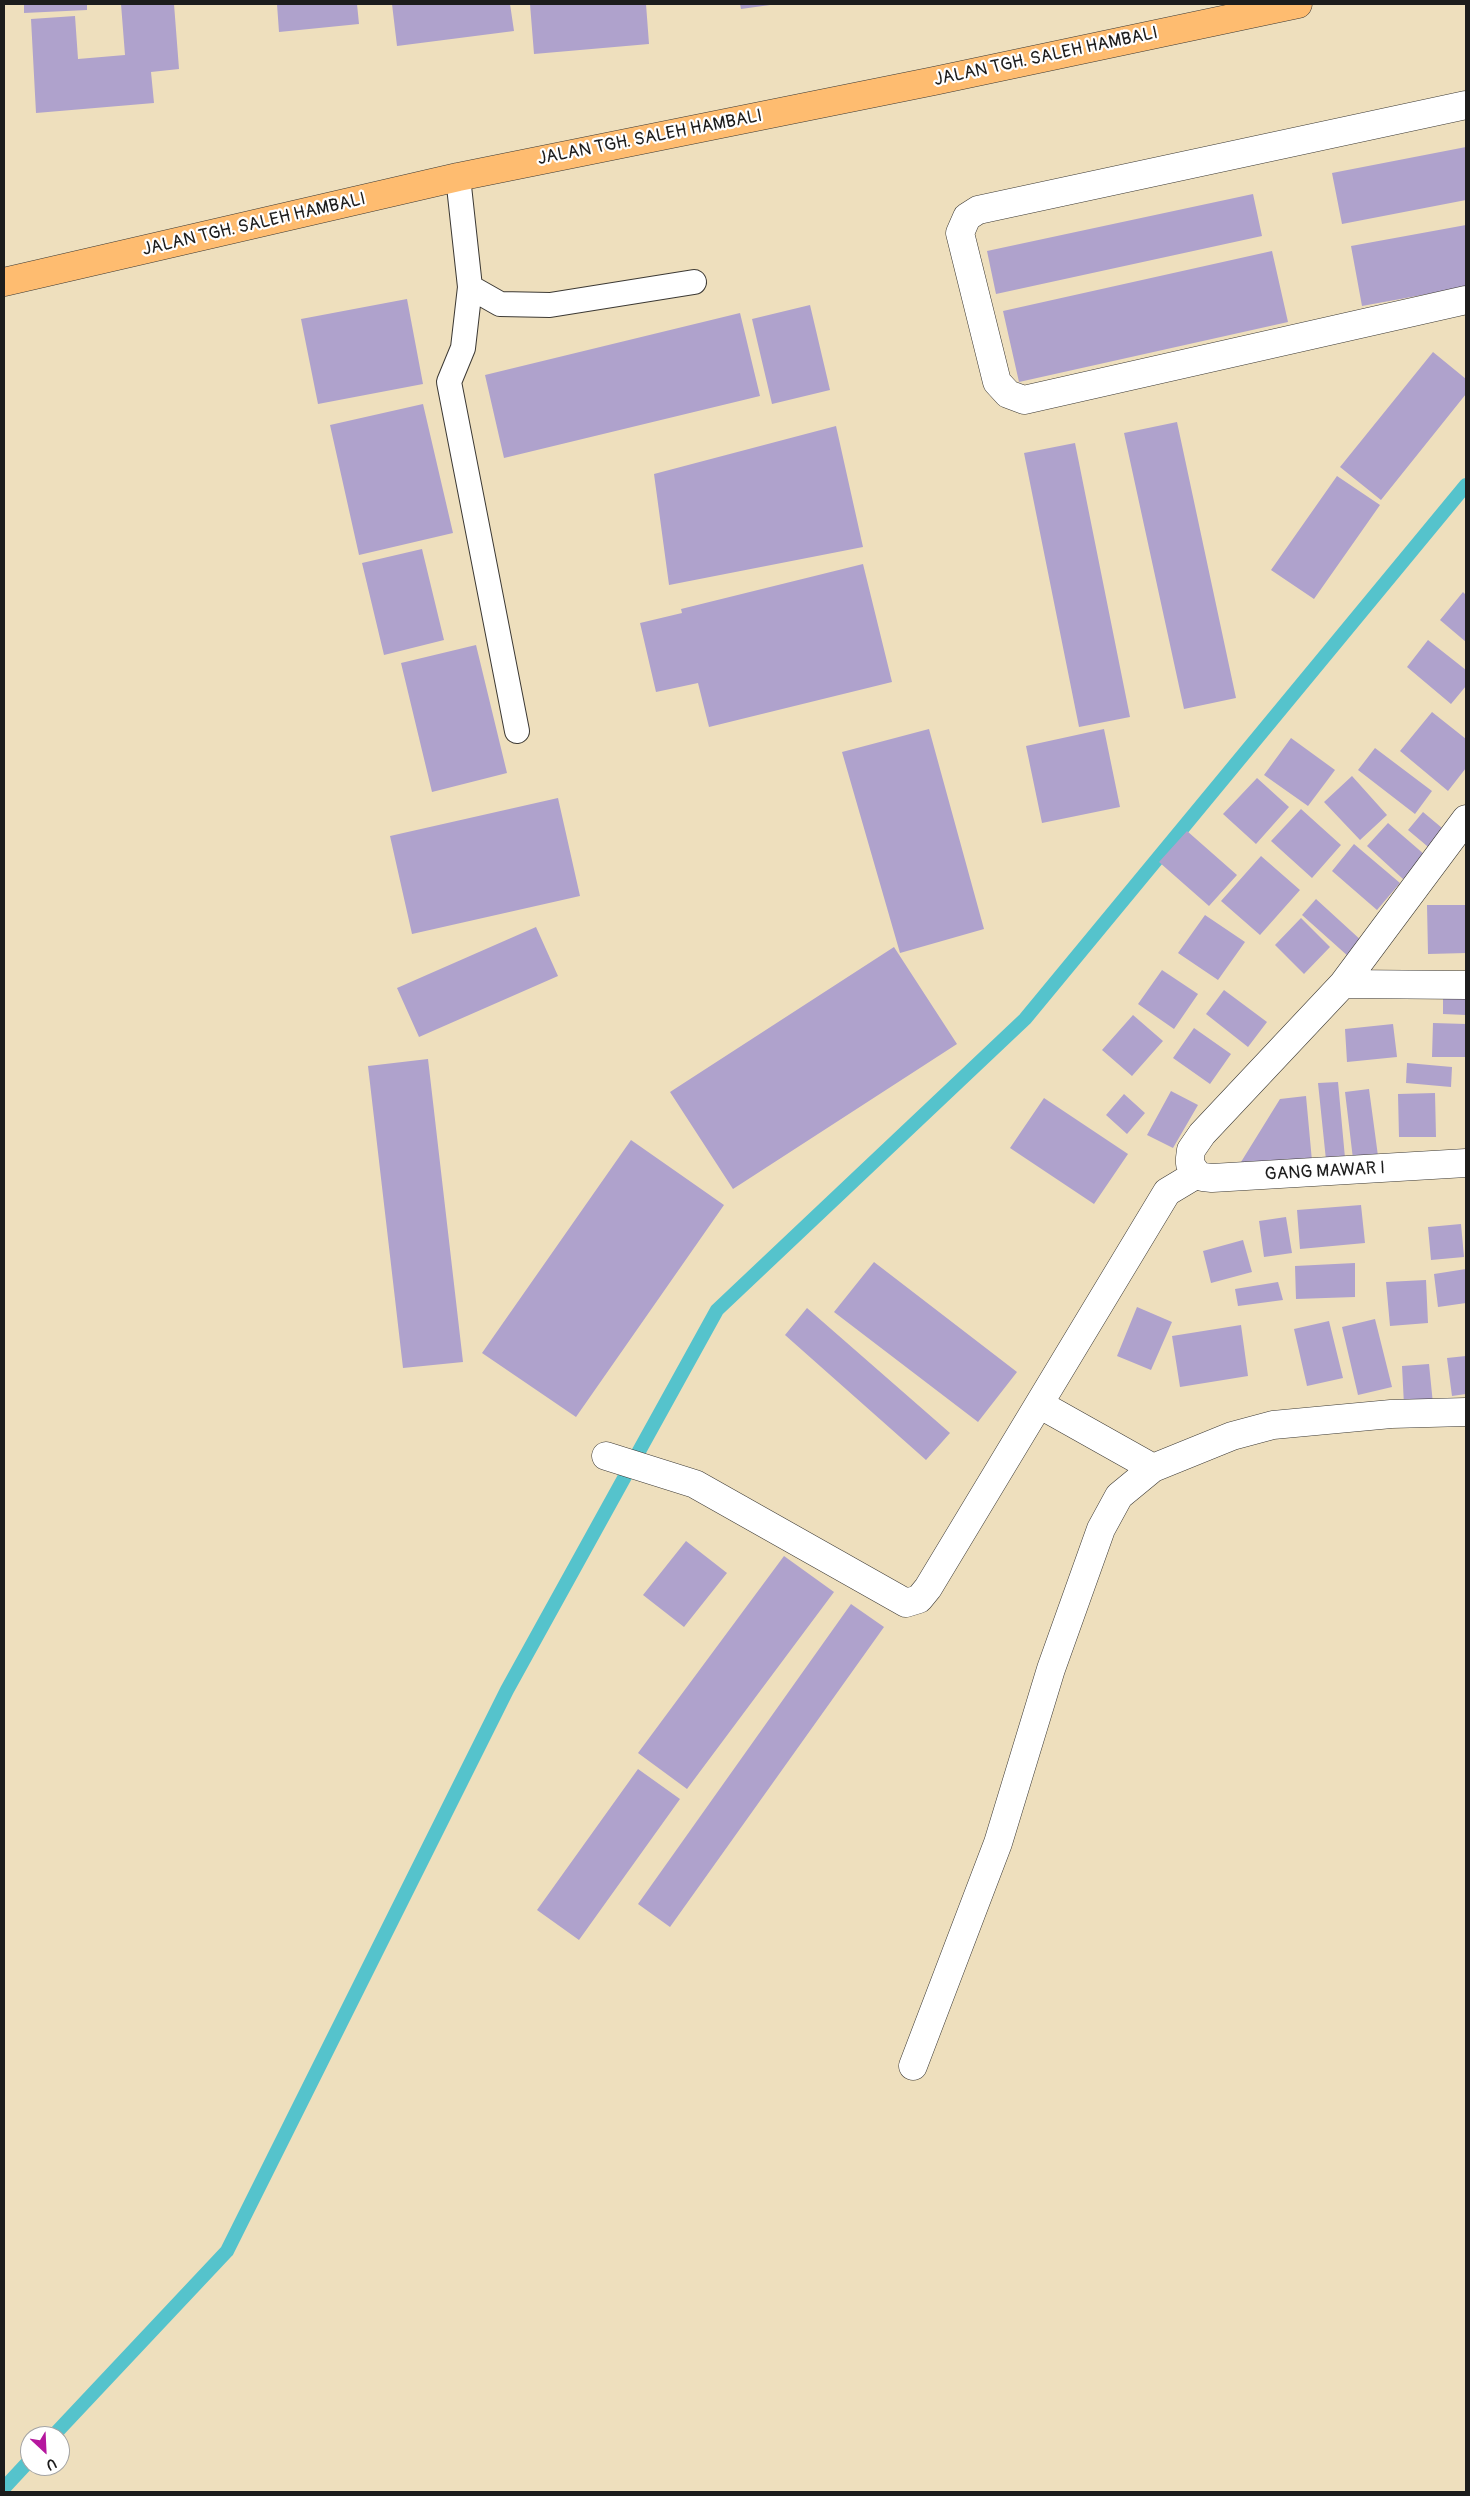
<!DOCTYPE html>
<style>
body{margin:0}
#map{position:relative;width:1470px;height:2496px;overflow:hidden;background:#eedfbd;font-family:Pangolin,sans-serif}
canvas{display:block}
.frame{position:absolute;inset:0;border:5px solid #1c1c1c;pointer-events:none}
.north{position:absolute;left:20px;top:2426px;width:50px;height:50px;box-sizing:border-box;background:#fff;border:1px solid #a4a4a4;border-radius:50%;rotate:155deg;font-size:14px;font-weight:700;line-height:20px;text-align:center;color:#1c1c1c}
.north::after{content:'';display:block;margin:auto;width:18px;height:22px;background:#b5179e;clip-path:polygon(50% 0,100% 100%,50% 72%,0 100%)}
</style>
<div id="map">
<canvas width="1470" height="2496"></canvas>
<div class="frame"></div>
<div class="north">U</div>
</div>
<script>
const ctx = document.querySelector('canvas').getContext('2d');
ctx.lineJoin = 'round';
const poly = rows => new Path2D(rows.map(r => 'M' + r).join(''));
function strokePath(path, color, width, dash) { ctx.strokeStyle = color; ctx.lineWidth = width; ctx.lineCap = dash ? 'butt' : 'round'; ctx.setLineDash(dash || []); ctx.stroke(path); }
function paint(path, color) { ctx.fillStyle = color; ctx.fill(path, 'evenodd'); }
function label(font, color, halo, rows, align = 'center') {
  ctx.font = font + ' Pangolin,sans-serif'; ctx.lineWidth = 4.5; ctx.setLineDash([]); ctx.textBaseline = 'middle'; ctx.strokeStyle = halo; ctx.fillStyle = color; for (const [text, x, y, turn = 0] of rows) {
    ctx.save(); ctx.translate(x, y); ctx.rotate((+turn || 0) * Math.PI / 180); ctx.textAlign = isNaN(turn) ? turn : align; if (halo) ctx.strokeText(text, 0, 0); ctx.fillText(text, 0, 0); ctx.restore();
  }
}
strokePath(poly([
 [53,2436,227,2251,507,1690,717,1310,1025,1019,1466,485],
 [4,2488,30,2460]
]), '#55c3cc', 14);
paint(poly([
 [24,4,87,4,87,10,24,13],
 [121,4,174,4,179,69,151,72,154,103,36,113,31,19,75,16,78,59,125,55],
 [277,4,357,4,359,24,279,32],
 [392,4,510,4,514,31,397,46],
 [530,4,646,4,649,44,534,54],
 [740,4,770,4,770,5,741,9],
 [1466,147,1466,200,1342,224,1332,173],
 [1253,194,1262,236,996,294,987,251],
 [1466,225,1466,287,1362,306,1351,246],
 [1272,251,1288,322,1019,382,1003,311],
 [407,299,423,384,318,404,301,319],
 [810,305,830,390,772,404,752,319],
 [740,313,760,396,504,458,485,375],
 [1433,352,1466,379,1466,394,1381,500,1340,467],
 [423,404,453,533,359,555,330,425],
 [1177,422,1236,698,1184,709,1124,433],
 [836,426,863,547,669,585,654,474],
 [1075,443,1130,717,1079,727,1024,453],
 [1337,476,1380,505,1314,599,1271,570],
 [422,549,444,640,384,655,362,563],
 [863,564,892,682,709,727,698,683,656,692,640,623,682,613,681,609],
 [1463,592,1466,595,1466,642,1440,620],
 [1428,640,1466,670,1466,686,1451,704,1407,667],
 [476,645,507,773,432,792,401,663],
 [1432,712,1466,739,1466,768,1448,791,1400,751],
 [929,729,984,929,900,953,842,752],
 [1104,729,1120,807,1042,823,1026,746],
 [1291,738,1335,770,1308,806,1264,775],
 [1375,748,1432,791,1415,814,1358,770],
 [1352,776,1387,815,1360,840,1324,802],
 [1257,778,1289,807,1256,844,1223,814],
 [558,798,580,896,412,934,390,836],
 [1301,809,1341,845,1312,878,1271,841],
 [1423,812,1448,833,1433,851,1408,830],
 [1388,823,1425,855,1403,879,1367,846],
 [1187,831,1237,875,1209,906,1159,862],
 [1354,844,1400,883,1377,910,1332,871],
 [1261,856,1300,890,1260,935,1221,901],
 [1316,899,1363,942,1349,957,1302,915],
 [1427,905,1466,905,1466,953,1428,954],
 [1205,915,1245,942,1218,980,1178,953],
 [1301,918,1330,947,1304,974,1275,945],
 [536,927,558,976,419,1037,397,988],
 [894,947,957,1044,733,1189,670,1092],
 [1162,970,1198,994,1174,1029,1138,1004],
 [1224,990,1267,1022,1248,1047,1206,1014],
 [1443,991,1466,991,1466,1015,1443,1014],
 [1133,1015,1163,1041,1132,1076,1102,1050],
 [1433,1023,1466,1024,1466,1057,1432,1057],
 [1393,1024,1397,1057,1347,1062,1345,1029],
 [1194,1028,1231,1054,1210,1084,1173,1058],
 [428,1059,463,1362,403,1368,368,1066],
 [1407,1063,1452,1067,1451,1087,1406,1083],
 [1338,1082,1345,1158,1326,1160,1318,1083],
 [1369,1089,1378,1156,1353,1159,1345,1092],
 [1171,1091,1198,1105,1173,1148,1147,1135],
 [1435,1093,1436,1137,1399,1137,1398,1094],
 [1124,1094,1145,1113,1127,1134,1106,1115],
 [1306,1096,1312,1161,1241,1162,1280,1099],
 [1044,1098,1128,1154,1094,1204,1010,1148],
 [631,1140,724,1205,576,1417,482,1353],
 [1361,1205,1365,1243,1300,1249,1297,1210],
 [1286,1217,1292,1253,1264,1257,1259,1221],
 [1461,1224,1464,1257,1431,1260,1428,1227],
 [1243,1240,1252,1272,1211,1283,1203,1251],
 [874,1262,1017,1372,978,1422,834,1312],
 [1355,1263,1355,1297,1296,1299,1295,1266],
 [1466,1269,1466,1303,1438,1307,1434,1274],
 [1426,1280,1428,1323,1390,1326,1386,1282],
 [1278,1282,1283,1300,1238,1306,1235,1289],
 [1137,1307,1172,1322,1151,1370,1117,1356],
 [807,1308,950,1433,926,1460,785,1335],
 [1375,1319,1392,1387,1358,1395,1342,1327],
 [1329,1321,1343,1378,1307,1386,1294,1329],
 [1241,1325,1248,1376,1180,1387,1172,1336],
 [1466,1356,1466,1394,1452,1396,1447,1358],
 [1429,1364,1433,1404,1404,1405,1402,1366],
 [686,1541,727,1573,684,1627,643,1595],
 [784,1556,834,1592,687,1789,638,1753],
 [851,1604,884,1627,670,1927,638,1904],
 [638,1769,680,1799,579,1940,537,1910]
]), '#afa2cc');
const service = poly([
 [458,177,470,287,500,304,550,305,694,282],
 [470,287,463,348,449,382,517,731]
]);
const minor = poly([
 [1466,105,978,210,967,217,960,233,997,382,1008,394,1024,400,1466,300],
 [1466,819,1343,984,1202,1134,1191,1150,1190,1158,1190,1164,1197,1174,1203,1177,1212,1178,1466,1163],
 [1343,984,1466,985],
 [1039,1404,1153,1468],
 [606,1456,695,1484,906,1603,919,1599,928,1588,1167,1192,1197,1174],
 [913,2066,998,1843,1051,1669,1101,1529,1119,1496,1153,1468,1232,1436,1273,1425,1391,1414,1466,1412]
]);
const trunk = poly([
 [4,282,458,177,934,81,1298,4]
]);
strokePath(service, '#3c3934', 26);
strokePath(minor, '#3c3934', 29);
strokePath(trunk, '#3c3934', 29);
strokePath(service, '#fff', 24);
strokePath(minor, '#fff', 28);
strokePath(trunk, '#febc70', 28);
label('18px', '#1c1c1c', '#fff', [
 ["JALAN TGH. SALEH HAMBALI",1046,57,-12],
 ["JALAN TGH. SALEH HAMBALI",650,138,-11],
 ["JALAN TGH. SALEH HAMBALI",254,225,-13],
 ["GANG MAWAR I",1325,1172,-3]
]);
</script>
